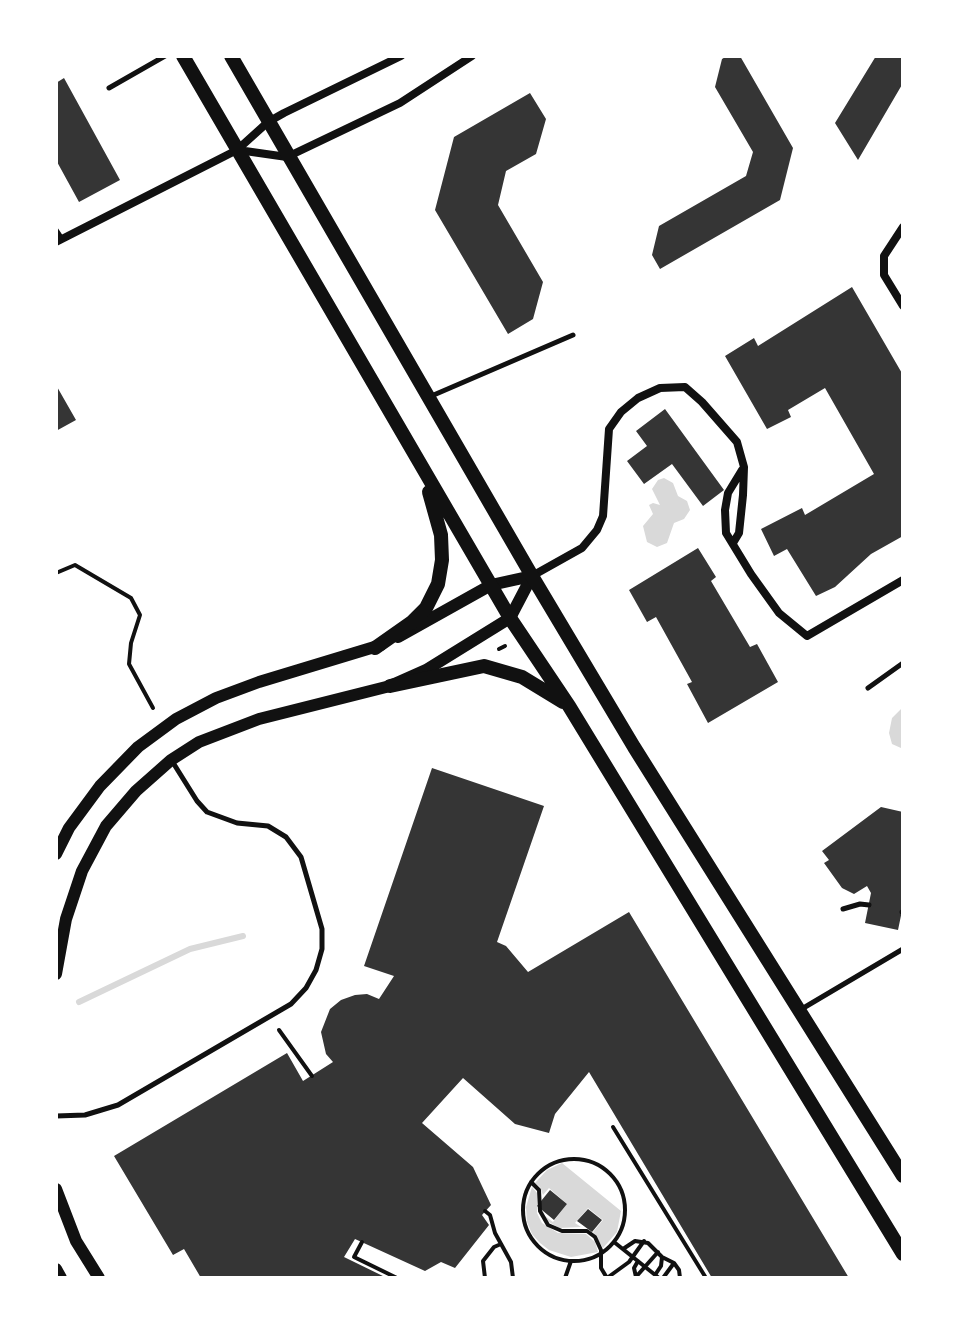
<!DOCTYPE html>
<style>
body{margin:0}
#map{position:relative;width:959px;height:1334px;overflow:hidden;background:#fff;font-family:"Alegreya Sans",sans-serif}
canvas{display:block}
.frame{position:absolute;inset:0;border:58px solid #fff;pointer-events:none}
</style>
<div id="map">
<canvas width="959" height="1334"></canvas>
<div class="frame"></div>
</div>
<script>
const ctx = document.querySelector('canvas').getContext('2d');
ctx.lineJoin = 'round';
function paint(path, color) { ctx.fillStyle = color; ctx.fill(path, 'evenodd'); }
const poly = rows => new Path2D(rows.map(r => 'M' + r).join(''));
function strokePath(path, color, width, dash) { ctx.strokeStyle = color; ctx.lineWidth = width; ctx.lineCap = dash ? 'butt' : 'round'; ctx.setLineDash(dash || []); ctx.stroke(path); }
paint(poly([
 [664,478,673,483,678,496,687,501,690,510,684,519,674,523,667,543,657,547,647,542,643,526,653,514,649,505,653,503,660,505,652,489,658,480],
 [903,707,903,747,901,748,892,744,889,733,892,718],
 [562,1163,621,1211,617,1232,603,1248,593,1232,603,1220,588,1208,575,1223,581,1227,559,1228,547,1221,545,1216,553,1222,567,1204,549,1188,543,1195,540,1187,535,1183,547,1170],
 [532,1187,537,1193,537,1213,542,1223,558,1233,586,1234,595,1242,598,1252,571,1257,549,1250,540,1243,532,1234,527,1222,526,1207]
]), '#d9d9d9');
strokePath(poly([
 [79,1002,190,949,243,936]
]), '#d9d9d9', 6);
paint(poly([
 [727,56,740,56,793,148,780,200,660,269,652,255,659,226,746,176,753,152,715,87,722,59],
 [876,56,903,56,903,83,858,160,835,123],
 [64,78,120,180,79,202,56,160,56,83],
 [530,93,546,119,536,154,506,171,498,205,543,282,533,319,508,334,435,210,454,137],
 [852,287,903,375,903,536,871,554,835,587,816,596,787,549,774,556,761,529,802,508,805,515,874,474,825,388,788,410,791,417,767,429,725,356,754,338,758,346],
 [56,385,76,420,56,431],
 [665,409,724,490,703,506,672,464,644,484,627,461,647,446,636,431],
 [698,548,716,577,711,581,750,647,757,644,778,682,708,723,687,684,692,682,656,617,647,622,629,590],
 [432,768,544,806,497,942,506,946,528,972,629,912,849,1278,712,1278,589,1072,555,1114,549,1133,515,1124,463,1078,422,1123,473,1167,491,1205,482,1215,489,1225,455,1268,441,1262,425,1271,355,1239,344,1257,387,1278,201,1278,184,1249,173,1255,114,1156,287,1053,303,1081,333,1062,326,1054,321,1032,330,1009,341,1000,355,995,367,994,379,999,394,976,364,966],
 [881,807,903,812,903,906,898,930,865,923,871,893,867,886,854,894,842,888,824,863,829,860,822,851],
 [550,1190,567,1204,554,1220,537,1206],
 [588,1209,602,1220,592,1232,577,1221]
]), '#353535');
strokePath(poly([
 [56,573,75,565,131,598,140,615,131,643,129,664,153,708],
 [499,649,505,646],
 [279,1030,312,1076],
 [613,1127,706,1278],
 '523 1210a51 51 0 1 1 102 0a51 51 0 1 1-102 0Z',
 [531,1182,539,1190,540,1211,548,1225,562,1231,587,1231,595,1237,601,1250,601,1268,607,1278],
 [485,1211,490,1215,495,1233,511,1262,513,1278],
 [362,1242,354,1257,397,1278],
 [614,1242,659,1278],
 [623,1249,635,1241,648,1243,662,1257,674,1263,679,1270,680,1278],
 [655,1275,661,1266,662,1257],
 [636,1277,634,1268,638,1261],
 [485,1278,483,1261,494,1247,501,1244],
 [565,1278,571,1261],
 [607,1278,629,1262,644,1241],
 [635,1278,658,1252],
 [663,1278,674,1263]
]), '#111', 4);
strokePath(poly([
 [109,88,165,56],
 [56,230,62,239],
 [429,397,573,335],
 [868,688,903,663],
 [843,909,860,904,869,905],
 [902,912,903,912],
 [800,1010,903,949],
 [56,1116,85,1115,118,1105,291,1004,306,988,316,970,322,949,322,929,301,857,286,837,268,826,237,823,207,812,197,801,172,761]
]), '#111', 5);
strokePath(poly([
 [238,150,287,157,400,103,472,56],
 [903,227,884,256,884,275,903,306],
 [56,242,237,150,268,122,284,113,401,56],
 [742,470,728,493,725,510,726,533,751,574,779,613,807,636,903,580],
 [532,576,582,548,597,530,603,516,609,429,621,412,638,398,660,388,685,387,702,402,737,442,744,467,743,495,739,533,733,543]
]), '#111', 8);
strokePath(poly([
 [398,637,491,585,532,576],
 [56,854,69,828,100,786,138,747,176,719,216,698,259,682,381,645],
 [56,974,66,919,82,871,106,826,136,791,171,760,199,742,259,719,390,686,426,670,510,618,532,576],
 [56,1189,76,1241,99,1278],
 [56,1269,61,1278]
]), '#111', 12);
strokePath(poly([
 [183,56,510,618,569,706,903,1254],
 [231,56,532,576,634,747,903,1176],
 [375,648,412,622,426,608,438,584,442,560,441,535,429,492],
 [390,686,484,666,522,677,563,702]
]), '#111', 14);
</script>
